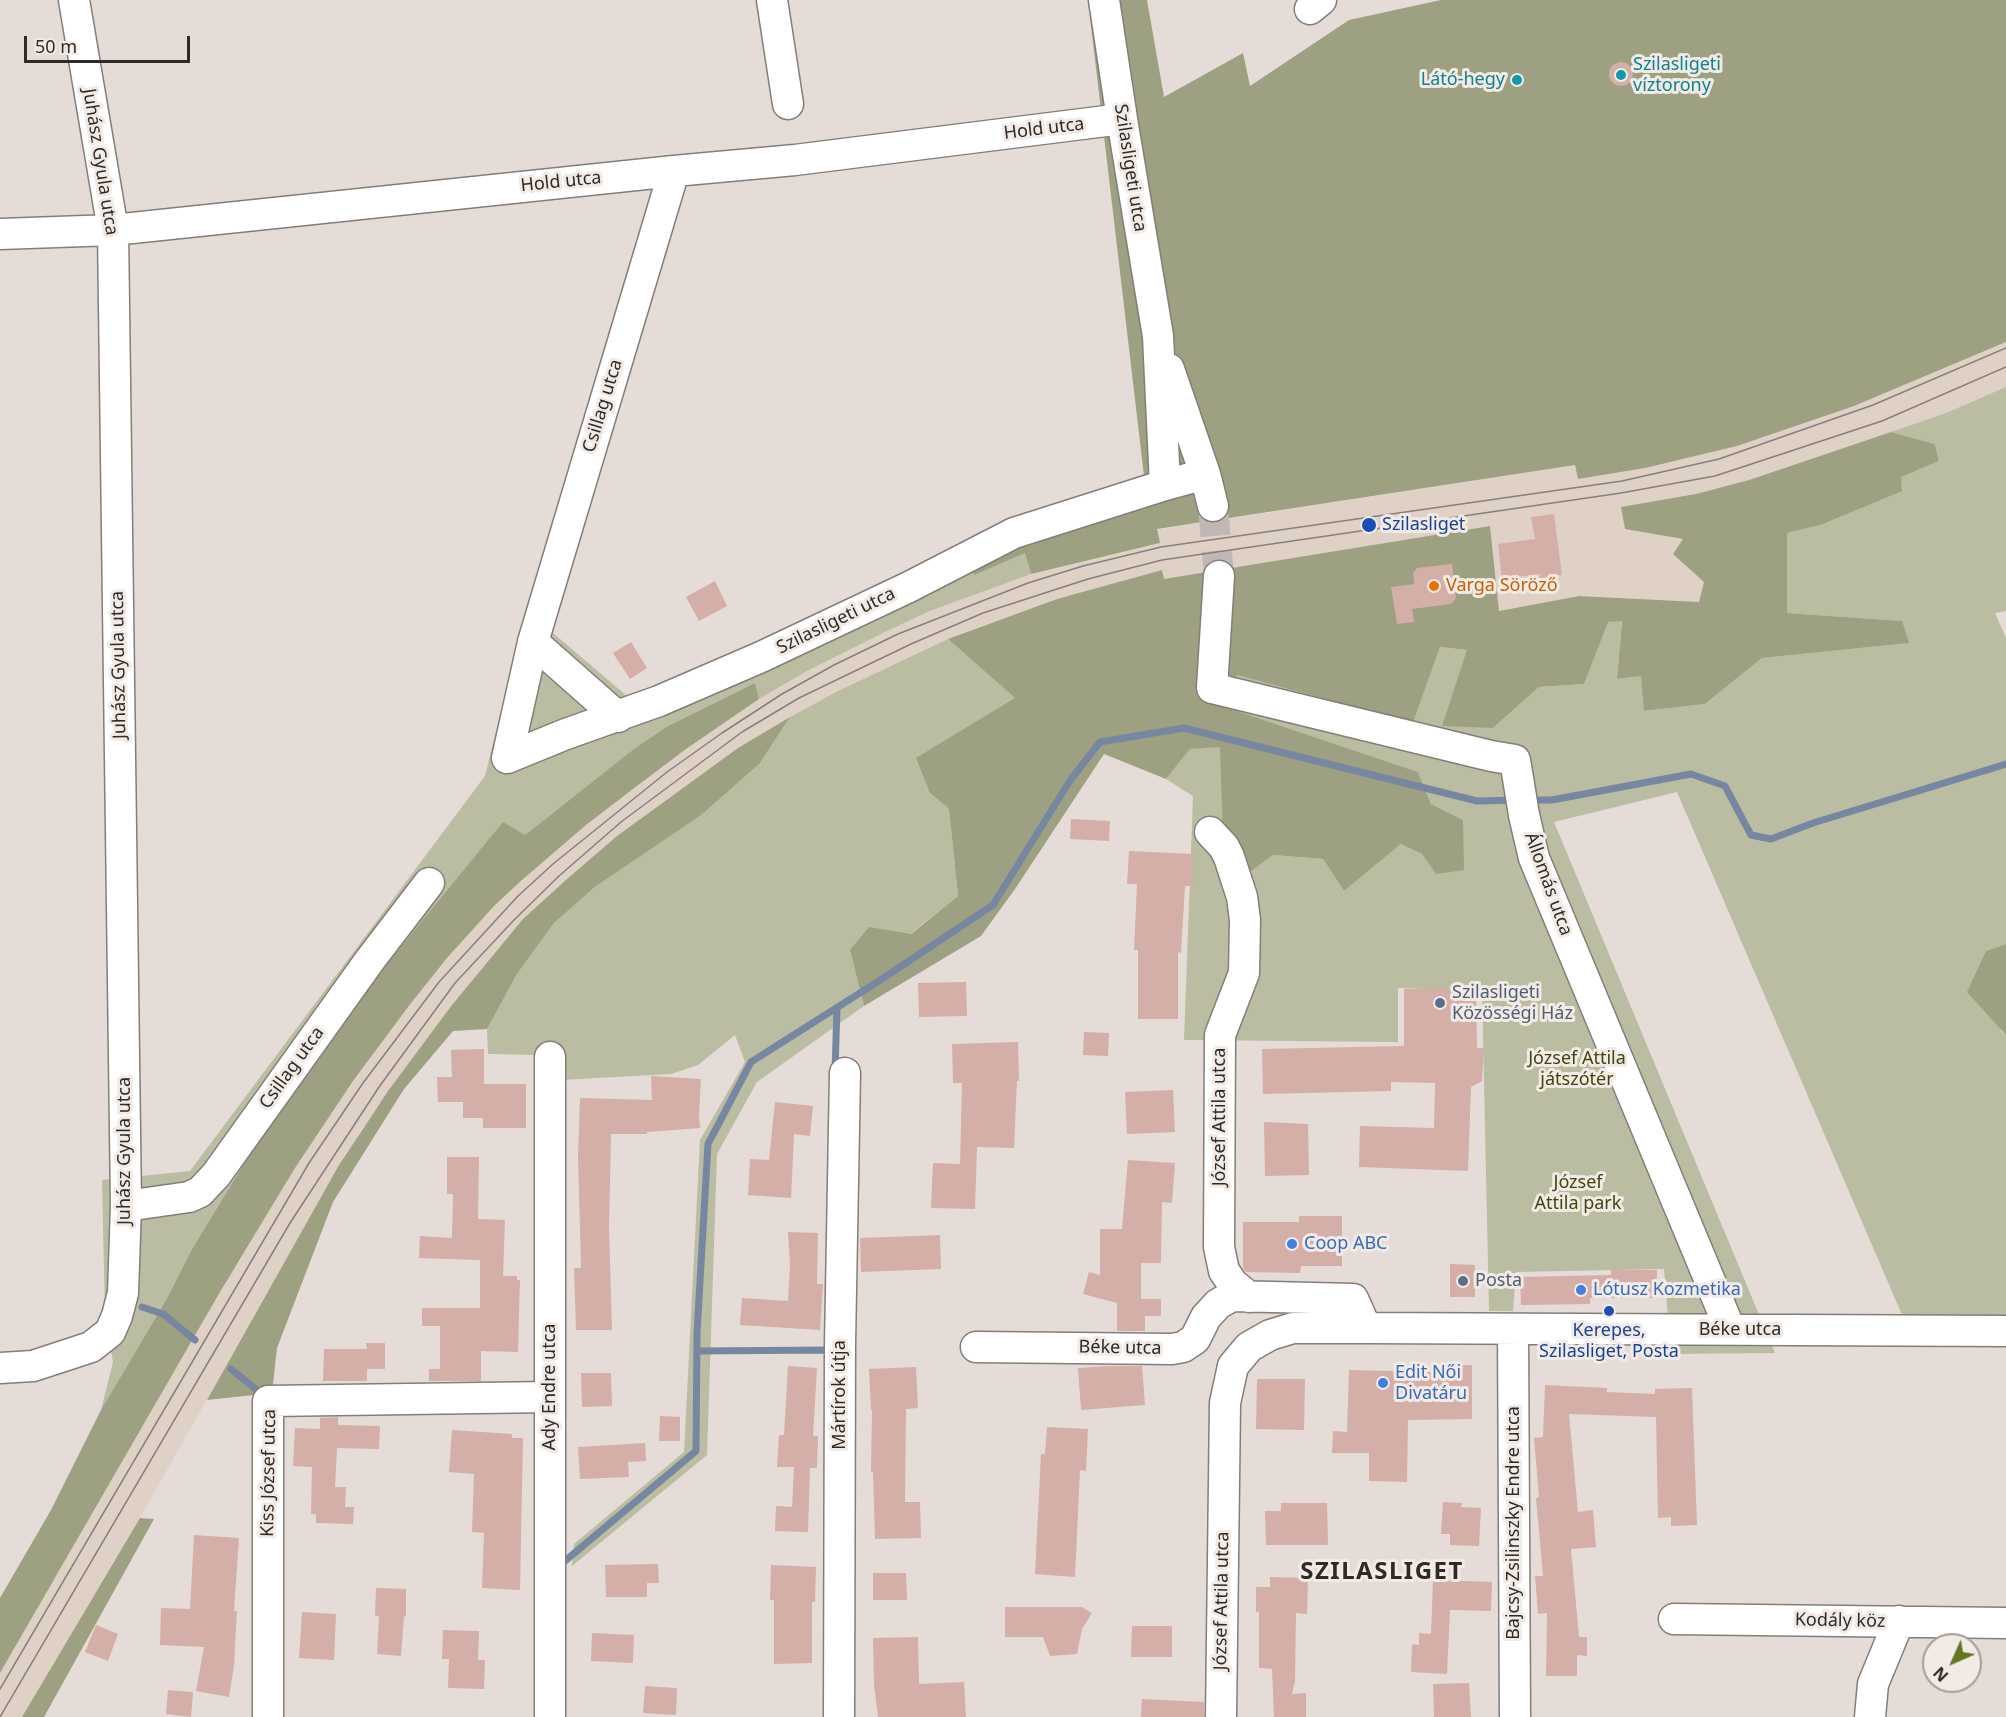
<!DOCTYPE html>
<meta charset="utf-8">
<style>
body{margin:0}
#map{position:relative;width:2006px;height:1717px;overflow:hidden;background:#e5dcd7;font-family:"Noto Sans",sans-serif}
canvas{display:block}
.north{position:absolute;left:1922px;top:1633px;width:60px;height:60px;box-sizing:border-box;background:#f2eae4;border:2px solid #a39d99;border-radius:50%;rotate:225deg;font-size:16px;font-weight:700;line-height:24px;text-align:center;color:#2d2a28}
.north::after{content:'';display:block;margin:auto;width:21px;height:27px;background:#657523;clip-path:polygon(50% 0,100% 100%,50% 72%,0 100%)}
.scale{position:absolute;left:24px;top:36px;width:166px;height:27px;box-sizing:border-box;border:3px solid #2d2a28;border-top:0;padding-left:8px;font-size:18px;line-height:21px;white-space:nowrap;color:#2d2a28;-webkit-text-stroke:4px #f2eae4;paint-order:stroke}
</style>
<div id="map">
<canvas width="2006" height="1717"></canvas>
<div class="north">N</div>
<div class="scale">50 m</div>
</div>
<script>
const ctx = document.querySelector('canvas').getContext('2d');
ctx.lineJoin = 'round';
function paint(path, color) { ctx.fillStyle = color; ctx.fill(path, 'evenodd'); }
const poly = rows => new Path2D(rows.map(r => 'M' + r).join(''));
function strokePath(path, color, width, dash) { ctx.strokeStyle = color; ctx.lineWidth = width; ctx.lineCap = dash ? 'butt' : 'round'; ctx.setLineDash(dash || []); ctx.stroke(path); }
function label(font, color, halo, rows, align = 'center') {
  ctx.font = font + ' "Noto Sans",sans-serif'; ctx.lineWidth = 6; ctx.setLineDash([]); ctx.textBaseline = 'middle'; ctx.strokeStyle = halo; ctx.fillStyle = color; for (const [text, x, y, turn = 0] of rows) {
    ctx.save(); ctx.translate(x, y); ctx.rotate((+turn || 0) * Math.PI / 180); ctx.textAlign = isNaN(turn) ? turn : align; if (halo) ctx.strokeText(text, 0, 0); ctx.fillText(text, 0, 0); ctx.restore();
  }
}
paint(poly([
 [2006,342,2006,387,1946,413,1891,432,1749,480,1696,494,1625,529,1683,539,1673,554,1704,582,1699,602,1579,596,1498,611,1490,526,1164,580,1161,570,1057,599,948,639,840,690,738,748,617,836,567,879,523,919,388,1091,339,1165,140,1518,22,1717,0,1717,0,1673,220,1292,295,1168,353,1081,408,1007,447,958,495,905,586,825,686,749,759,699,807,671,887,631,930,611,1031,574,1159,544,1156,530,1575,465,1578,478,1854,406]
]), '#e0d1c7');
paint(poly([
 [2006,387,2006,611,1995,613,2006,638,2006,944,1986,951,2001,1031,2006,1035,2006,1331,1909,1331,1677,792,1554,822,1775,1353,1671,1354,1664,1269,1516,1272,1513,1311,1489,1311,1482,991,1398,988,1398,1042,1184,1040,1193,796,1166,779,1190,749,1221,746,1223,840,1273,855,1323,859,1344,891,1401,844,1422,854,1436,874,1463,820,1431,804,1418,772,1224,707,1237,675,1413,723,1440,647,1467,650,1493,728,1539,687,1584,684,1607,622,1622,620,1617,679,1641,676,1645,711,1705,704,1762,658,1908,643,1901,621,1786,613,1787,533,1820,525,1900,477,1939,461,1935,444,1891,432,1946,413],
 [964,544,1025,553,1031,574,930,611,887,631,807,671,759,699,755,683,668,726,635,748,525,835,503,823,304,1065,192,1249,166,1300,101,1410,113,1362,105,1316,102,1180,190,1171,485,776,526,610,627,696,763,646],
 [948,639,1015,698,930,793,949,809,958,896,910,934,850,950,864,1006,757,1082,717,1154,707,1455,572,1566,574,1544,684,1452,700,1140,745,1062,735,1035,698,1065,671,1074,543,1081,541,1055,488,1054,487,1029,517,974,554,923,596,886,760,763,790,717,840,690]
]), '#babda1');
paint(poly([
 [1088,0,1147,0,1164,97,1243,53,1250,86,1349,20,1441,0,2006,0,2006,342,1854,406,1737,446,1645,468,1578,479,1575,465,1157,529,1160,543,1031,574,1025,553,974,575,964,544,1144,476],
 [1891,432,1935,444,1939,461,1901,477,1902,491,1820,525,1787,533,1787,613,1902,621,1909,643,1762,658,1705,704,1644,711,1641,676,1617,679,1622,621,1608,622,1584,684,1539,687,1493,728,1442,726,1467,650,1440,647,1413,723,1237,675,1225,707,1418,772,1431,804,1463,820,1464,870,1436,874,1422,854,1401,844,1344,891,1323,859,1273,855,1248,873,1223,840,1220,747,1190,749,1166,779,1104,754,1015,889,981,936,864,1006,850,950,869,927,911,934,958,896,949,809,930,793,916,758,1015,698,948,639,1057,599,1162,570,1164,579,1490,526,1499,611,1579,596,1699,602,1704,582,1673,554,1683,539,1625,529,1621,507,1696,494,1749,480],
 [755,683,759,699,686,749,633,789,586,825,521,881,495,905,447,958,408,1007,353,1081,295,1168,220,1292,0,1673,0,1598,51,1510,101,1410,166,1300,192,1249,304,1065,503,822,525,835,635,748,668,726],
 [790,717,760,763,701,815,596,886,554,923,517,974,487,1029,453,1031,404,1089,333,1202,277,1348,272,1393,207,1400,339,1165,363,1129,388,1091,452,1005,523,919,567,879,617,836,738,748],
 [2006,944,2006,1035,1967,992,1986,951],
 [140,1518,154,1519,44,1717,22,1717]
]), '#9da081');
strokePath(poly([
 [1529,800,1552,800,1691,774,1725,786,1751,835,1771,839,1813,823,2006,764],
 [835,1071,837,1008],
 [142,1307,163,1314,195,1340],
 [697,1351,829,1350,831,1353],
 [231,1369,258,1391],
 [559,1566,696,1451,697,1333,708,1144,751,1062,882,979,993,905,1069,782,1100,742,1184,728,1477,801,1515,800]
]), '#7787a1', 7);
paint(poly([
 '1609 74a12 12 0 1 1 24 0a12 12 0 1 1-24 0Z',
 [1554,514,1562,575,1540,578,1540,574,1502,579,1498,544,1535,539,1531,517],
 [1452,564,1456,598,1451,604,1412,609,1414,622,1397,624,1391,587,1414,584,1413,573,1417,568],
 [715,581,727,606,699,621,686,597],
 [631,642,647,668,630,679,613,653],
 [1071,819,1110,821,1109,841,1070,839],
 [1129,851,1193,854,1192,886,1185,886,1181,953,1178,952,1178,1019,1138,1019,1138,950,1134,950,1137,884,1127,884],
 [966,982,967,1016,919,1017,918,983],
 [1476,988,1477,1048,1484,1048,1482,1081,1471,1087,1468,1171,1359,1167,1360,1126,1434,1128,1435,1083,1391,1082,1391,1091,1263,1094,1262,1049,1404,1046,1404,989],
 [1084,1032,1109,1033,1108,1056,1083,1055],
 [1018,1042,1019,1081,1017,1081,1014,1148,977,1147,975,1209,931,1208,933,1163,960,1164,962,1083,953,1083,952,1044],
 [484,1049,484,1084,526,1084,526,1128,483,1128,483,1118,463,1118,463,1102,438,1102,437,1077,452,1077,451,1050],
 [651,1076,701,1079,699,1114,700,1128,647,1132,647,1134,611,1134,609,1228,612,1330,576,1330,574,1268,581,1268,578,1157,580,1098,652,1100],
 [1173,1090,1175,1132,1127,1134,1125,1092],
 [775,1102,813,1106,810,1136,794,1134,791,1198,748,1195,750,1159,769,1160],
 [1264,1122,1308,1124,1309,1175,1265,1176],
 [447,1157,479,1157,478,1219,505,1220,503,1276,517,1276,517,1280,520,1280,518,1352,481,1351,481,1381,429,1381,429,1369,440,1369,440,1326,422,1326,422,1308,480,1308,480,1260,419,1258,420,1236,452,1238,453,1194,447,1194],
 [1128,1160,1175,1163,1172,1203,1162,1202,1161,1263,1141,1263,1141,1299,1161,1299,1161,1316,1145,1316,1145,1331,1117,1331,1117,1303,1083,1294,1089,1272,1100,1275,1100,1229,1122,1229],
 [1299,1216,1342,1216,1342,1266,1301,1266,1300,1273,1246,1272,1243,1268,1243,1222,1299,1222],
 [788,1232,818,1233,817,1284,823,1284,820,1330,740,1325,742,1298,788,1301,790,1265],
 [940,1235,941,1269,861,1272,860,1238],
 [1450,1264,1475,1265,1475,1297,1450,1297],
 [1611,1270,1657,1270,1657,1298,1590,1298,1590,1304,1521,1305,1520,1277,1611,1275],
 [366,1343,385,1343,385,1369,367,1369,367,1381,323,1381,324,1349,367,1349],
 [1472,1365,1472,1419,1408,1420,1407,1482,1369,1481,1369,1453,1332,1453,1333,1431,1347,1432,1349,1370,1431,1372,1431,1366],
 [788,1366,817,1368,813,1436,818,1436,817,1468,810,1468,808,1532,775,1531,776,1506,792,1507,794,1467,777,1467,779,1435,784,1435],
 [1109,1366,1142,1366,1145,1405,1081,1410,1078,1368],
 [916,1367,918,1408,906,1409,905,1502,920,1502,921,1538,875,1539,873,1472,871,1472,872,1410,871,1410,869,1369],
 [581,1373,611,1373,612,1406,582,1407],
 [1257,1379,1305,1379,1304,1430,1256,1429],
 [1545,1385,1607,1388,1607,1392,1655,1394,1655,1389,1692,1388,1697,1525,1671,1526,1671,1517,1658,1518,1656,1417,1569,1414,1578,1512,1593,1510,1596,1547,1571,1549,1579,1637,1587,1637,1587,1656,1577,1655,1577,1676,1546,1676,1547,1613,1538,1614,1535,1576,1543,1576,1536,1498,1539,1497,1534,1438,1543,1437],
 [660,1416,680,1417,680,1441,659,1441],
 [338,1417,338,1425,380,1426,379,1449,337,1448,335,1487,346,1487,345,1507,354,1507,353,1524,316,1523,316,1514,311,1514,312,1467,293,1466,295,1428,320,1429,320,1418],
 [1047,1427,1088,1429,1086,1471,1080,1470,1075,1577,1035,1574,1041,1454,1045,1454],
 [452,1430,512,1434,512,1438,523,1438,520,1590,482,1588,484,1533,472,1532,474,1474,449,1472],
 [645,1443,646,1461,628,1462,629,1477,580,1479,578,1447],
 [1443,1502,1462,1503,1461,1507,1481,1508,1479,1546,1450,1545,1450,1534,1441,1534],
 [1281,1503,1327,1503,1328,1545,1266,1545,1265,1511,1281,1511],
 [194,1535,239,1538,234,1611,237,1611,234,1666,229,1697,196,1691,204,1647,160,1645,161,1608,190,1609],
 [658,1564,659,1583,647,1583,647,1597,606,1597,605,1565],
 [771,1565,816,1567,815,1602,812,1602,812,1663,774,1664,774,1600,770,1600],
 [873,1573,906,1573,907,1600,873,1600],
 [1270,1577,1308,1578,1307,1614,1296,1613,1295,1681,1292,1694,1306,1693,1306,1717,1274,1717,1272,1669,1259,1668,1259,1612,1256,1612,1256,1587,1270,1587],
 [1433,1580,1492,1582,1491,1611,1450,1610,1447,1674,1411,1672,1412,1644,1419,1645,1419,1633,1431,1634],
 [376,1588,406,1589,406,1616,404,1616,401,1656,377,1654,379,1616,375,1616],
 [1005,1607,1082,1607,1092,1613,1082,1629,1077,1654,1050,1656,1043,1637,1005,1637],
 [302,1612,336,1614,334,1660,299,1658],
 [96,1625,118,1634,108,1661,85,1652],
 [1132,1626,1172,1626,1172,1657,1131,1657],
 [443,1630,479,1631,478,1660,485,1660,484,1689,448,1688,449,1659,442,1659],
 [592,1633,634,1635,633,1663,591,1661],
 [918,1637,919,1684,964,1682,966,1717,878,1717,874,1685,873,1638],
 [1469,1683,1471,1717,1434,1717,1433,1684],
 [645,1686,677,1688,676,1715,643,1713],
 [168,1690,193,1692,191,1717,166,1714],
 [1142,1699,1204,1702,1204,1717,1141,1717]
]), '#d3afa8');
strokePath(poly([
 [1213,506,1219,576]
]), '#c0b8b4', 30, [30, 15]);
const minor = poly([
 [772,0,788,104],
 [1104,0,1122,119,1158,336,1165,485],
 [1310,9,1321,0],
 [0,234,113,230,674,171,795,160,1122,119],
 [1169,369,1205,474],
 [1219,576,1212,688,1491,756,1515,760,1524,815,1534,858,1730,1329],
 [533,642,618,717],
 [507,758,566,734,659,701,761,657,909,587,1014,533,1165,485,1205,474,1213,506],
 [507,758,533,642,674,171],
 [1210,832,1224,847,1229,857,1242,897,1245,920,1244,973,1220,1035,1219,1247,1224,1271,1233,1284,1249,1297],
 [550,1057,550,1717],
 [126,1206,189,1197,200,1192,216,1175,370,960,429,883],
 [1513,1329,1515,1717],
 [976,1347,1172,1349,1183,1347,1195,1339,1206,1317,1218,1304,1232,1296,1353,1299,1366,1328],
 [0,1368,33,1366,91,1347,110,1332,117,1316,123,1293,126,1206,113,230,74,0],
 [1674,1619,2006,1623],
 [268,1717,268,1401,550,1397],
 [839,1717,840,1344,845,1073],
 [1221,1717,1225,1403,1233,1366,1249,1347,1270,1335,1293,1328,1366,1328,2006,1331],
 [1870,1717,1873,1684,1899,1621]
]);
strokePath(minor, '#847d78', 33);
strokePath(minor, '#fff', 30);
strokePath(poly([
 [0,1689,309,1163,363,1083,439,982,518,896,553,864,667,772,722,733,782,694,834,665,898,634,1028,583,1083,566,1161,547,1622,481,1719,459,1873,405,2006,348],
 [0,1717,290,1223,379,1087,455,983,514,920,559,876,621,822,742,732,799,698,911,644,983,613,1088,579,1162,560,1621,493,1715,476,1882,421,2006,367]
]), '#85807c', 1.5);
for (const [x, y, r, color] of [
 [1621,75,6,"#0f9aa8"],
 [1517,80,6,"#0f9aa8"],
 [1369,525,8,"#1a4fb4"],
 [1434,586,6,"#e8710a"],
 [1440,1003,6,"#5c6f8a"],
 [1292,1244,6,"#3f7fe0"],
 [1463,1281,6,"#5c6f8a"],
 [1581,1290,6,"#3f7fe0"],
 [1609,1311,6,"#1a4fb4"],
 [1383,1383,6,"#3f7fe0"]
]) { const dot = new Path2D(); dot.arc(x, y, r, 0, 2 * Math.PI); ctx.fillStyle = color; ctx.fill(dot); strokePath(dot, '#f2eae4', 2); }
label('18px', '#0d838f', '#f2eae4', [
 ["Szilasligeti",1633,65],
 ["víztorony",1633,86],
 ["Látó-hegy",1505,80,"right"]
], 'left');
label('18px', '#2d2a28', '#f2eae4', [
 ["Hold utca",1044,129,-7],
 ["Juhász Gyula utca",100,162,81],
 ["Szilasligeti utca",1130,168,81],
 ["Hold utca",561,182,-6],
 ["Csillag utca",603,406,-73],
 ["Szilasligeti utca",836,621,-26],
 ["Juhász Gyula utca",119,665,-91],
 ["Állomás utca",1548,884,70],
 ["Csillag utca",292,1068,-54],
 ["József Attila utca",1220,1117,-90],
 ["Juhász Gyula utca",125,1151,-90],
 ["Béke utca",1740,1330],
 ["Béke utca",1120,1348,1],
 ["Ady Endre utca",550,1387,-90],
 ["Mártírok útja",840,1395,-90],
 ["Kiss József utca",269,1473,-89],
 ["Bajcsy-Zsilinszky Endre utca",1514,1523,-90],
 ["József Attila utca",1222,1601,-89],
 ["Kodály köz",1840,1621,1]
]);
label('18px', '#164399', '#f2eae4', [
 ["Szilasliget",1382,525],
 ["Kerepes,",1609,1331,"center"],
 ["Szilasliget, Posta",1609,1352,"center"]
], 'left');
label('18px', '#c56008', '#f2eae4', [
 ["Varga Söröző",1446,586]
], 'left');
label('18px', '#4e5e75', '#f2eae4', [
 ["Szilasligeti",1452,993],
 ["Közösségi Ház",1452,1014],
 ["Posta",1475,1281]
], 'left');
label('18px', '#41440d', '#f2eae4', [
 ["József Attila",1577,1059],
 ["játszótér",1577,1080],
 ["József",1578,1183],
 ["Attila park",1578,1204]
]);
label('18px', '#366cbe', '#f2eae4', [
 ["Coop ABC",1304,1244],
 ["Lótusz Kozmetika",1593,1290],
 ["Edit Női",1395,1373],
 ["Divatáru",1395,1394]
], 'left');
ctx.letterSpacing = '1.5px';
label('bold 24px', '#2d2a28', '#f2eae4', [
 ["SZILASLIGET",1382,1572]
]);
ctx.letterSpacing = '0px';
</script>
